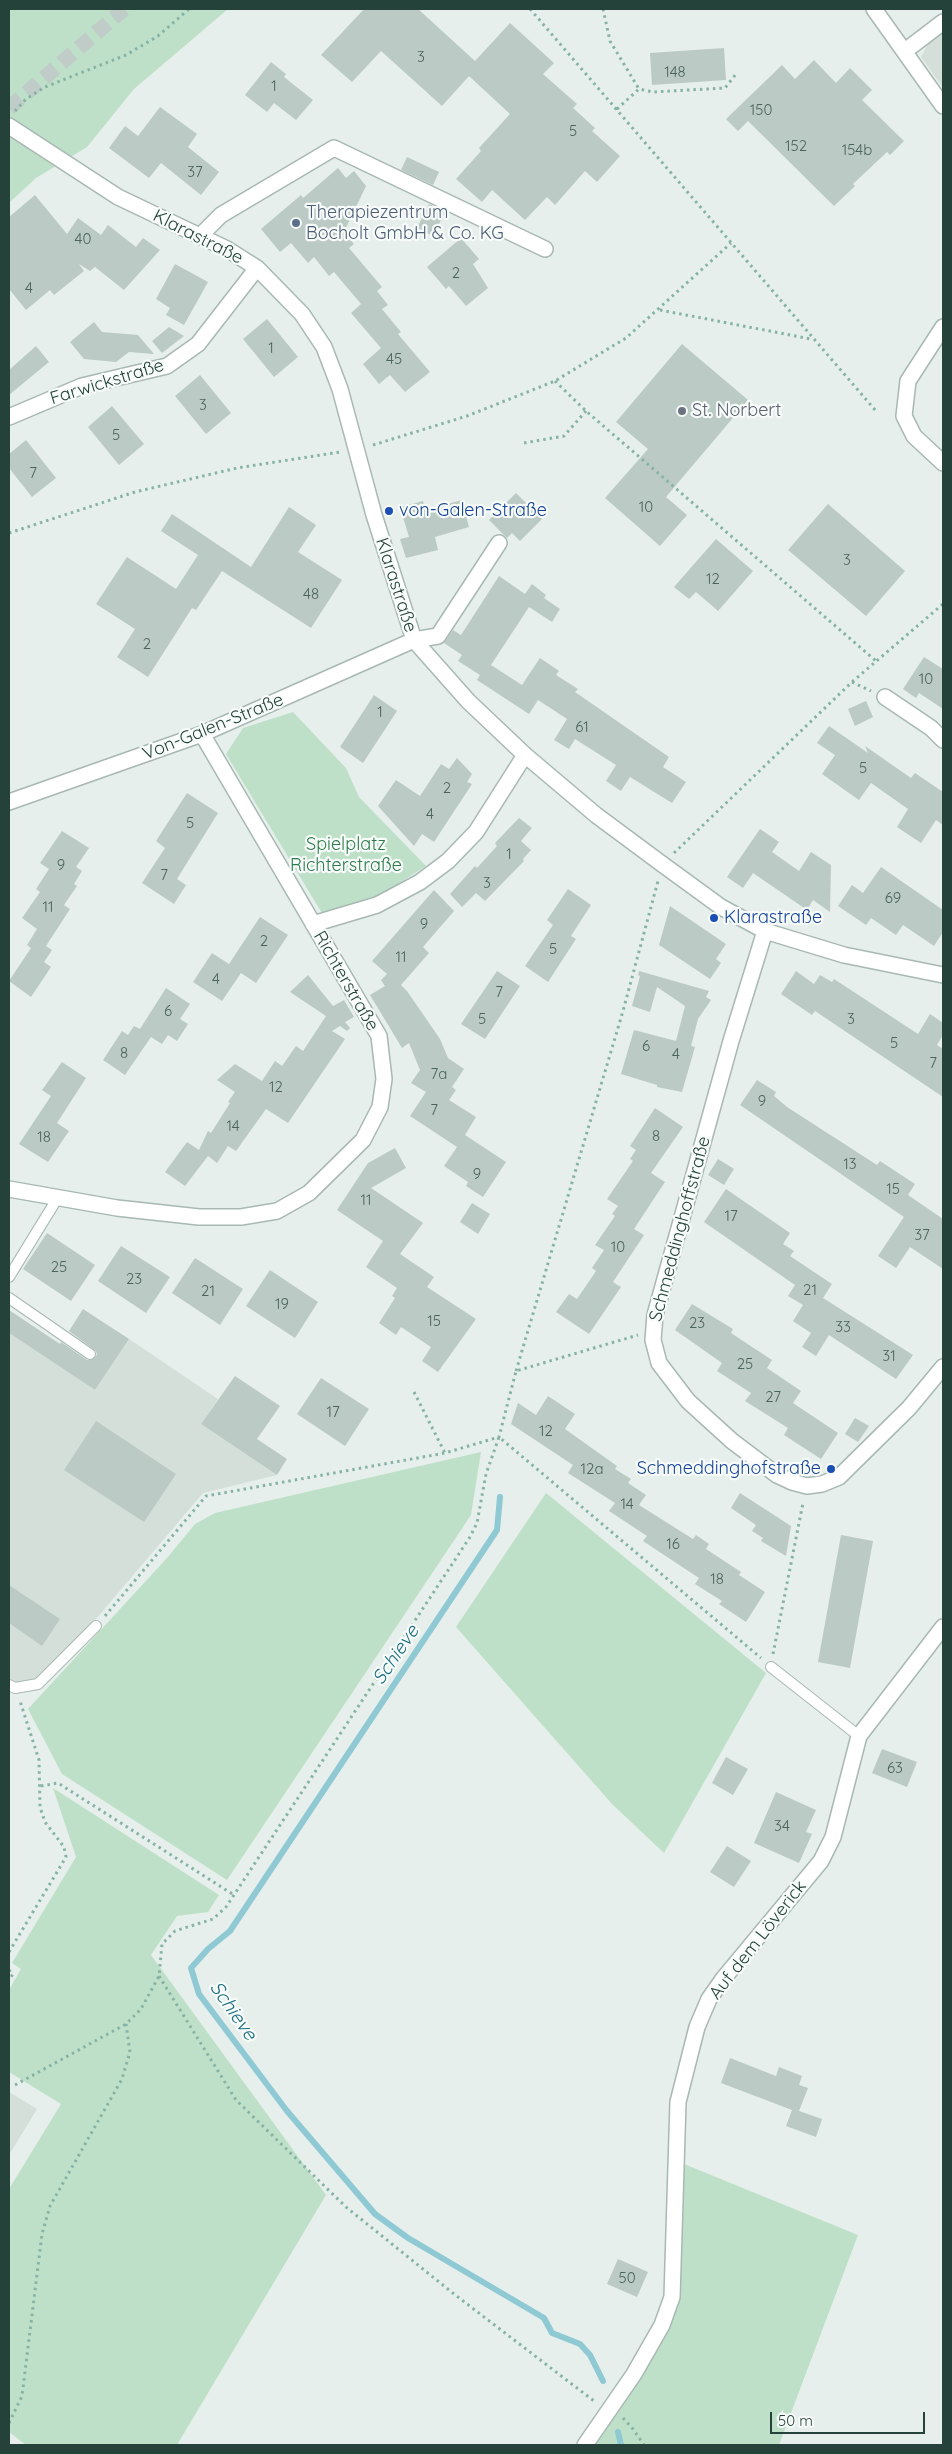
<!DOCTYPE html>
<meta charset="utf-8">
<style>
body{margin:0}
#map{position:relative;width:952px;height:2454px;overflow:hidden;background:#e6efeb;font-family:Quicksand,sans-serif}
canvas{display:block}
.frame{position:absolute;inset:0;border:10px solid #24423a;pointer-events:none}
.scale{position:absolute;left:770px;top:2412px;width:155px;height:22px;box-sizing:border-box;border:2px solid #24423a;border-top:0;padding-left:6px;font-size:15px;line-height:18px;white-space:nowrap;color:#24423a;-webkit-text-stroke:4px #f7fbf9;paint-order:stroke}
</style>
<div id="map">
<canvas width="952" height="2454"></canvas>
<div class="frame"></div>
<div class="scale">50 m</div>
</div>
<script>
const ctx = document.querySelector('canvas').getContext('2d');
ctx.lineJoin = 'round';
function paint(path, color) { ctx.fillStyle = color; ctx.fill(path, 'evenodd'); }
const poly = rows => new Path2D(rows.map(r => 'M' + r).join(''));
function strokePath(path, color, width, dash) { ctx.strokeStyle = color; ctx.lineWidth = width; ctx.lineCap = dash ? 'butt' : 'round'; ctx.setLineDash(dash || []); ctx.stroke(path); }
function label(font, color, halo, rows, align = 'center') {
  ctx.font = font + ' Quicksand,sans-serif'; ctx.lineWidth = 4.5; ctx.setLineDash([]); ctx.textBaseline = 'middle'; ctx.strokeStyle = halo; ctx.fillStyle = color; for (const [text, x, y, turn = 0] of rows) {
    ctx.save(); ctx.translate(x, y); ctx.rotate((+turn || 0) * Math.PI / 180); ctx.textAlign = isNaN(turn) ? turn : align; if (halo) ctx.strokeText(text, 0, 0); ctx.fillText(text, 0, 0); ctx.restore();
  }
}
paint(poly([
 [943,32,943,88,921,57,928,44],
 [9,1333,95,1390,129,1339,218,1399,201,1424,277,1475,203,1493,90,1626,35,1681,16,1685,9,1682],
 [9,2092,37,2109,9,2155]
]), '#d4dfda');
paint(poly([
 [9,9,228,9,134,89,87,147,36,178,9,203],
 [293,712,346,768,359,797,426,866,374,899,323,915,226,754,243,728],
 [481,1452,471,1515,227,1880,62,1774,28,1709,167,1558,195,1524,215,1513],
 [546,1493,766,1673,664,1853,612,1804,456,1627],
 [53,1788,219,1895,208,1912,177,1916,151,1955,326,2195,177,2445,26,2445,9,2432,9,2189,61,2104,9,2072,9,1990,21,1969,12,1963,76,1857],
 [684,2164,858,2235,779,2445,594,2445,656,2352,677,2302]
]), '#bfe0c8');
strokePath(poly([
 [500,1497,497,1530,230,1931,208,1949,191,1968,199,1994,287,2111,375,2214,408,2238,544,2318,552,2333,580,2344,590,2355,603,2381],
 [618,2432,621,2445]
]), '#8ec9d4', 6);
paint(poly([
 [364,9,418,9,475,61,510,23,554,63,543,74,577,104,573,108,595,128,592,131,620,156,597,182,585,171,555,205,547,197,525,220,492,190,482,202,456,179,481,151,479,148,510,114,469,76,442,106,381,51,352,82,321,55],
 [724,48,726,80,652,85,650,53],
 [814,60,836,83,850,68,872,90,862,100,904,141,890,155,887,152,853,184,855,186,834,206,748,121,738,131,726,119,782,65,795,79],
 [271,62,286,74,284,77,313,100,296,120,274,103,267,112,245,95],
 [160,107,197,134,188,147,219,172,201,195,161,163,149,178,109,148,125,126,138,136],
 [407,157,439,172,433,185,401,170],
 [338,168,346,178,354,171,366,186,344,232,354,244,349,248,382,287,377,291,388,305,382,309,401,332,398,334,430,372,405,392,390,375,379,384,363,364,381,348,351,313,361,304,334,272,329,276,314,257,308,263,291,243,280,252,261,229,301,195,303,198],
 [35,195,67,234,78,218,101,235,108,225,136,247,143,238,160,250,124,290,95,267,90,271,79,264,84,271,54,295,50,290,26,310,9,289,9,217],
 [429,204,445,212,433,236,417,228],
 [461,238,479,259,473,264,488,288,466,306,449,286,446,289,427,267],
 [175,264,208,282,184,325,166,315,170,308,156,299],
 [267,319,298,357,274,377,243,339],
 [94,322,102,332,138,335,154,354,129,352,116,362,84,359,70,342],
 [169,327,184,336,162,353,152,341],
 [682,344,748,400,666,497,687,515,660,546,605,498,648,449,616,422],
 [36,346,49,362,9,395,9,370],
 [200,375,231,413,206,434,175,396],
 [112,406,144,444,119,465,88,427],
 [26,440,56,478,32,497,9,468,9,454],
 [516,493,542,519,520,541,512,533,507,538,489,520],
 [462,500,469,527,435,537,438,550,406,558,400,539,409,537,400,507,423,501,425,510],
 [828,504,905,571,866,616,788,550],
 [289,507,316,525,298,552,342,580,311,628,222,571,196,610,192,608,148,677,117,657,135,629,96,604,127,557,176,589,198,555,161,531,172,514,251,567],
 [716,539,753,571,718,611,696,592,689,599,674,587],
 [499,576,525,594,532,584,546,595,544,598,560,609,552,622,529,607,491,665,522,685,540,658,559,671,556,675,578,689,575,692,669,757,663,767,686,782,672,803,630,777,621,791,606,781,616,765,575,739,569,749,554,740,567,719,538,700,529,714,477,680,480,675,458,661,462,655,444,643,453,630,461,635],
 [924,657,943,669,943,709,919,693,916,698,903,689],
 [374,695,397,711,363,763,340,747],
 [866,701,873,717,855,726,848,709],
 [829,726,868,753,865,746,911,778,915,773,943,792,943,825,936,820,921,843,897,827,908,809,871,783,859,800,822,774,835,755,817,743],
 [457,758,472,774,467,782,472,784,434,842,422,834,414,846,378,806,396,780,420,796,441,764,449,769],
 [187,793,218,813,177,879,186,885,174,904,142,883,165,848,156,841],
 [519,818,532,828,521,841,531,850,523,859,524,861,485,901,476,893,462,907,450,894,475,866,477,868,497,846,495,843],
 [760,829,779,842,772,852,799,871,811,852,831,865,830,912,813,900,807,910,753,873,743,888,727,877],
 [62,831,89,848,76,867,82,871,74,884,77,886,64,905,70,909,46,946,52,950,44,962,51,967,31,997,9,981,31,948,27,945,37,929,22,918,40,892,36,889,49,869,40,863],
 [881,867,943,910,943,932,934,946,903,925,896,935,871,918,866,925,838,906,852,885,863,893],
 [568,889,591,905,571,936,576,939,548,982,525,966,553,925,547,920],
 [434,890,454,911,423,947,429,953,401,985,407,991,440,1039,448,1058,464,1069,452,1087,456,1090,449,1100,476,1117,465,1135,506,1162,483,1197,466,1186,468,1182,444,1166,457,1147,410,1116,426,1092,411,1083,420,1070,409,1043,402,1048,370,995,385,986,381,980,387,974,372,961],
 [670,906,726,944,716,959,721,963,710,979,659,945],
 [260,917,288,935,256,983,241,973,222,1001,193,982,212,953,229,964],
 [497,971,520,986,485,1039,461,1024],
 [639,971,709,991,706,997,711,1000,698,1019,691,1046,695,1047,682,1092,657,1087,657,1085,621,1074,634,1030,676,1041,685,1006,657,987,650,1012,632,1006,640,976,638,975],
 [796,971,814,984,820,975,832,982,834,979,918,1034,930,1014,943,1023,943,1035,937,1045,943,1049,943,1097,815,1011,812,1015,781,994],
 [308,975,333,1006,344,1000,354,1017,345,1022,350,1028,347,1031,340,1026,332,1031,345,1039,288,1123,266,1109,236,1151,228,1146,217,1163,208,1156,185,1186,165,1172,187,1142,199,1150,208,1131,211,1133,230,1103,228,1102,235,1092,217,1080,235,1064,262,1081,275,1061,282,1066,296,1046,303,1051,326,1016,290,992],
 [166,988,190,1004,180,1019,188,1024,177,1041,168,1035,162,1044,151,1037,125,1075,103,1060,122,1031,128,1035,134,1026,140,1029],
 [62,1062,86,1078,57,1123,69,1131,48,1162,19,1144,51,1096,42,1090],
 [757,1080,776,1092,774,1096,787,1107,877,1165,880,1161,915,1184,908,1195,943,1219,943,1269,910,1247,896,1268,878,1256,904,1217,740,1105],
 [655,1108,683,1127,651,1173,665,1182,634,1229,644,1235,613,1282,621,1287,589,1334,556,1312,569,1294,577,1299,596,1271,592,1268,604,1250,595,1245,615,1216,612,1214,618,1206,607,1199,633,1161,630,1159,636,1150,630,1146],
 [395,1148,406,1168,371,1188,423,1223,400,1254,434,1277,427,1287,476,1319,438,1372,422,1361,431,1347,401,1327,396,1335,379,1323,395,1298,392,1296,397,1288,366,1267,383,1241,337,1210,368,1163],
 [718,1159,734,1169,724,1185,708,1175],
 [726,1189,790,1233,783,1244,794,1251,790,1256,832,1284,823,1298,913,1355,896,1379,829,1335,816,1356,802,1347,811,1333,793,1321,803,1305,788,1296,795,1285,704,1222],
 [472,1203,490,1214,478,1234,460,1222],
 [47,1233,95,1265,71,1301,23,1269],
 [121,1246,170,1277,146,1313,98,1281],
 [195,1258,243,1289,220,1325,172,1293],
 [270,1270,318,1302,295,1338,246,1306],
 [692,1304,733,1329,731,1333,772,1360,767,1368,801,1391,793,1403,838,1433,821,1459,784,1435,788,1428,745,1401,751,1393,717,1371,722,1363,675,1330],
 [83,1309,129,1339,95,1390,9,1333,9,1310,60,1344,61,1342,87,1360,92,1360,97,1355,96,1351,69,1331],
 [235,1376,280,1406,257,1439,287,1459,277,1475,201,1424],
 [321,1378,369,1409,345,1446,297,1414],
 [548,1396,575,1414,565,1429,617,1466,615,1469,631,1479,628,1483,646,1495,639,1505,693,1539,696,1535,709,1544,706,1549,741,1572,739,1575,765,1592,746,1622,719,1604,722,1601,695,1584,699,1578,643,1541,647,1536,609,1511,615,1503,568,1473,573,1465,511,1424,518,1403,536,1415],
 [855,1418,869,1426,858,1442,845,1434],
 [96,1421,176,1474,144,1522,64,1470],
 [740,1493,791,1526,786,1556,761,1541,763,1538,752,1531,756,1525,731,1508],
 [841,1535,873,1541,850,1668,818,1662],
 [9,1585,60,1619,42,1646,9,1623],
 [882,1749,917,1762,907,1787,872,1773],
 [726,1757,748,1769,733,1795,712,1783],
 [776,1792,816,1810,806,1832,812,1834,799,1863,754,1843],
 [727,1846,751,1861,734,1887,710,1872],
 [730,2058,776,2076,779,2067,802,2076,799,2085,808,2088,799,2111,822,2119,816,2137,786,2126,792,2110,721,2083],
 [618,2259,648,2272,637,2297,607,2284]
]), '#bbcac4');
strokePath(poly([
 [9,108,124,9]
]), '#bfccc8', 15, [15, 8]);
const lane = poly([
 [9,1277,57,1199],
 [9,1298,90,1354],
 [771,1667,859,1736],
 [9,1685,15,1688,38,1684,96,1626]
]);
const street = poly([
 [874,9,943,106],
 [905,51,943,22],
 [9,126,118,197,227,249,257,268,302,314,324,347,340,389,374,515,414,640,468,701,525,755,596,815,662,864,721,907,765,931,844,955,943,975],
 [200,236,221,215,334,148,545,249],
 [943,327,908,381,904,416,914,436,943,463],
 [9,417,82,386,167,366,198,344,257,268],
 [885,697,931,728,943,740],
 [9,802,202,734,414,640,438,636,499,543],
 [313,924,377,905,420,882,448,861,476,832,525,755],
 [765,931,731,1041,655,1315,653,1340,659,1363,688,1401,732,1441,777,1475,792,1482,807,1486,822,1484,839,1477,909,1408,943,1367],
 [9,1189,117,1208,199,1217,241,1217,277,1211,309,1193,363,1140,380,1107,384,1079,379,1036,202,734],
 [585,2445,634,2374,662,2325,672,2297,678,2102,697,2027,709,1999,723,1979,821,1861,833,1837,859,1736,943,1627]
]);
strokePath(lane, '#a8b8b2', 12);
strokePath(street, '#a8b8b2', 18);
strokePath(poly([
 [530,9,876,411],
 [603,9,610,41,639,89],
 [617,109,639,89,653,92,725,88,736,74],
 [15,111,26,99,45,87,126,55,158,36,189,9],
 [660,310,811,339],
 [555,381,586,411,876,661],
 [524,443,564,436,586,411],
 [373,445,467,416,555,381,626,338,731,243],
 [9,533,135,492,237,468,340,452],
 [852,682,871,691],
 [674,853,852,682,943,604],
 [516,1371,623,1011,658,881],
 [414,1392,445,1453],
 [105,1616,206,1496,445,1453,499,1437,516,1371,638,1335],
 [773,1654,803,1503],
 [41,1786,58,1783,234,1895],
 [9,1952,66,1857,64,1847,45,1822,40,1807,39,1760,20,1701],
 [9,1970,13,1974,9,1980],
 [159,1976,236,2100,346,2207,454,2294,594,2401],
 [15,2085,126,2024,141,2009,159,1976,162,1944,175,1931,213,1919,226,1907,470,1537,477,1523,486,1474,499,1437,761,1658],
 [623,2418,633,2429,644,2445],
 [9,2423,22,2396,42,2234,50,2206,122,2079,130,2052,126,2024]
]), '#86b3a5', 3, [2.5, 4]);
strokePath(lane, '#fff', 10);
strokePath(street, '#fff', 15);
for (const [x, y, r, color] of [
 [296,223,5,"#5c6f8a"],
 [682,411,5,"#6b7280"],
 [389,511,5,"#1a4fb4"],
 [714,918,5,"#1a4fb4"],
 [831,1469,5,"#1a4fb4"]
]) { const dot = new Path2D(); dot.arc(x, y, r, 0, 2 * Math.PI); ctx.fillStyle = color; ctx.fill(dot); strokePath(dot, '#f7fbf9', 2); }
label('15px', '#4a645c', null, [
 ["3",421,57],
 ["148",675,72],
 ["1",274,86],
 ["150",761,110],
 ["5",573,131],
 ["152",796,146],
 ["154b",857,150],
 ["37",195,172],
 ["40",83,239],
 ["2",456,273],
 ["4",29,288],
 ["1",271,348],
 ["45",394,359],
 ["3",203,405],
 ["5",116,435],
 ["7",33,473],
 ["10",646,507],
 ["3",847,560],
 ["12",713,579],
 ["48",311,594],
 ["2",147,644],
 ["10",926,679],
 ["1",380,712],
 ["61",582,727],
 ["5",863,768],
 ["2",447,788],
 ["4",430,814],
 ["5",190,823],
 ["1",509,854],
 ["9",61,865],
 ["7",164,875],
 ["3",487,883],
 ["69",893,898],
 ["11",48,907],
 ["9",424,924],
 ["2",264,941],
 ["5",553,949],
 ["11",401,957],
 ["4",216,979],
 ["7",499,992],
 ["6",168,1011],
 ["5",482,1019],
 ["3",851,1019],
 ["5",894,1043],
 ["6",646,1046],
 ["8",124,1053],
 ["4",676,1054],
 ["7",933,1063],
 ["7a",439,1074],
 ["12",276,1087],
 ["9",762,1101],
 ["7",434,1110],
 ["14",233,1126],
 ["8",656,1136],
 ["18",44,1137],
 ["13",850,1164],
 ["9",477,1174],
 ["15",893,1189],
 ["11",366,1200],
 ["17",731,1216],
 ["37",922,1235],
 ["10",618,1247],
 ["25",59,1267],
 ["23",134,1279],
 ["21",810,1290],
 ["21",208,1291],
 ["19",282,1304],
 ["15",434,1321],
 ["23",697,1323],
 ["33",843,1327],
 ["31",889,1356],
 ["25",745,1364],
 ["27",773,1397],
 ["17",333,1412],
 ["12",546,1431],
 ["12a",592,1469],
 ["14",627,1504],
 ["16",673,1544],
 ["18",717,1579],
 ["63",895,1768],
 ["34",782,1826],
 ["50",627,2278]
]);
label('18px', '#4e5e75', '#f7fbf9', [
 ["Therapiezentrum",306,213],
 ["Bocholt GmbH & Co. KG",306,234]
], 'left');
label('18px', '#24423a', '#f7fbf9', [
 ["Klarastraße",198,237,27],
 ["Farwickstraße",107,382,-17],
 ["Klarastraße",396,585,72],
 ["Von-Galen-Straße",213,727,-22],
 ["Richterstraße",346,981,60],
 ["Schmeddinghoffstraße",680,1229,-75],
 ["Auf dem Löverick",758,1940,-52]
]);
label('18px', '#5b616d', '#f7fbf9', [
 ["St. Norbert",692,411]
], 'left');
label('18px', '#164399', '#f7fbf9', [
 ["von-Galen-Straße",399,511],
 ["Klarastraße",724,918],
 ["Schmeddinghofstraße",821,1469,"right"]
], 'left');
label('18px', '#2d7a4b', '#f7fbf9', [
 ["Spielplatz",346,845],
 ["Richterstraße",346,866]
]);
label('italic 19px', '#1c6f80', '#f7fbf9', [
 ["Schieve",396,1655,-56],
 ["Schieve",233,2011,55]
]);
</script>
